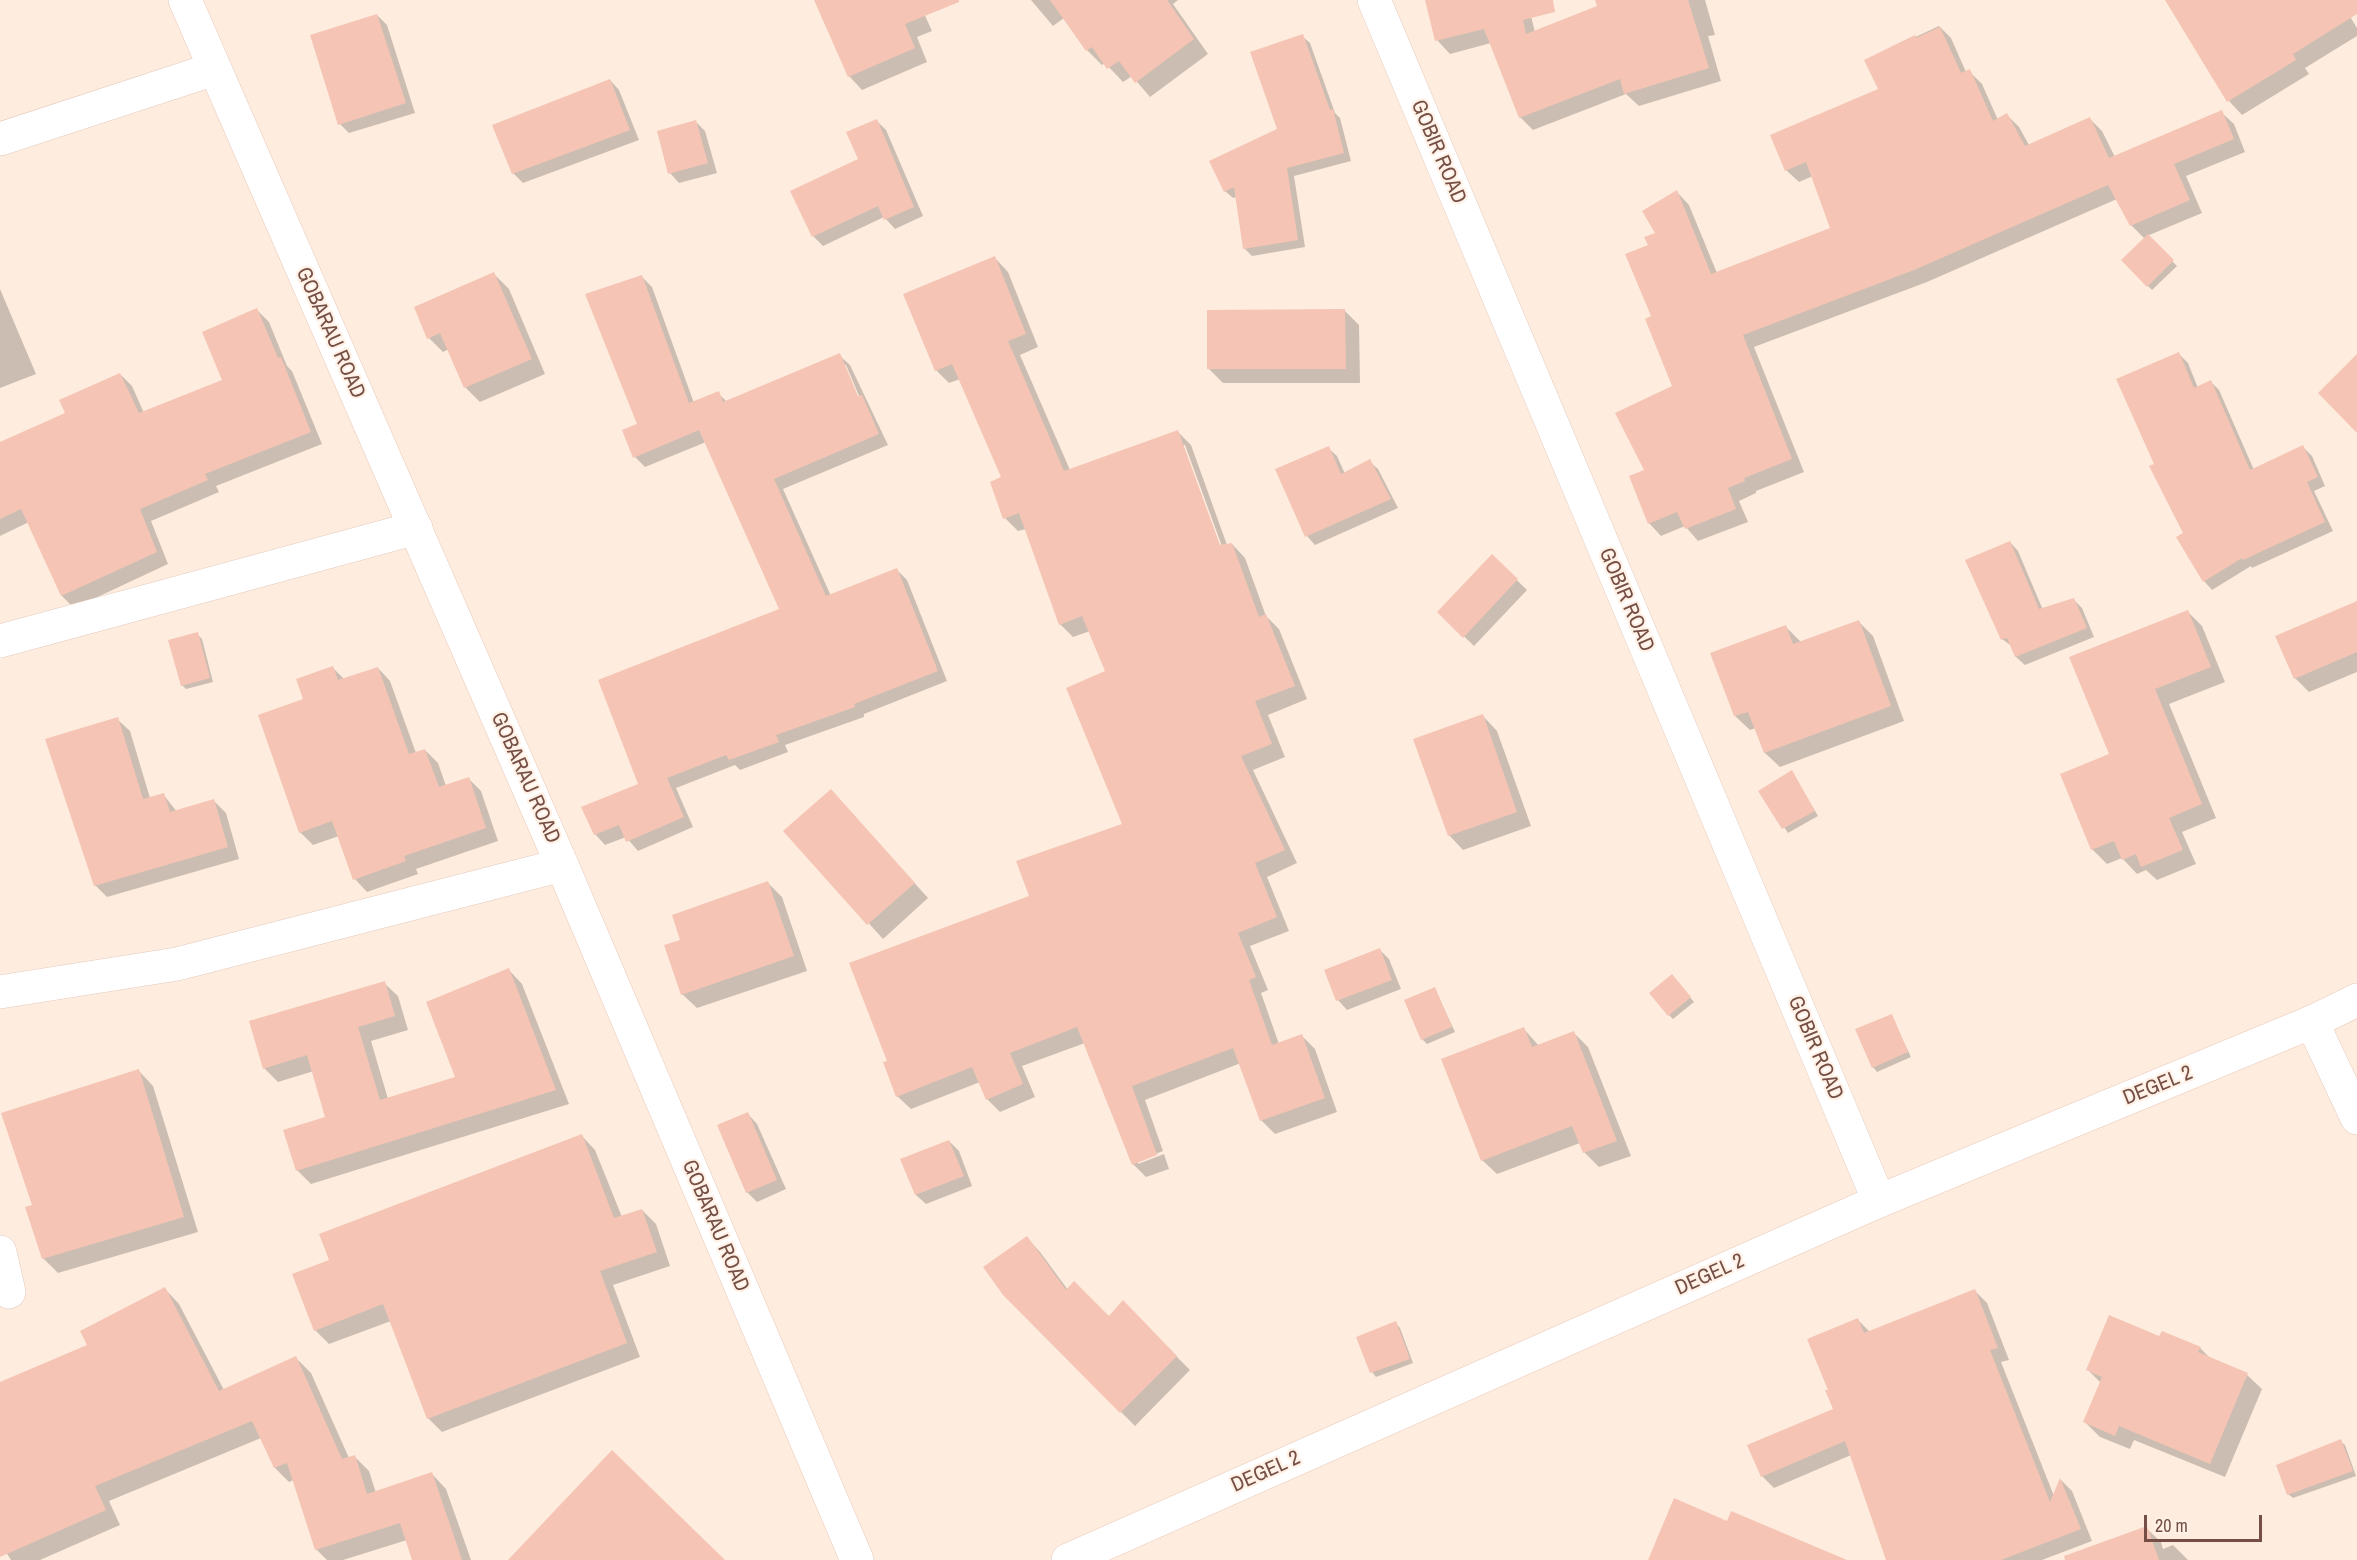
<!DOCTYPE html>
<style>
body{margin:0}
#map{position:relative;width:2357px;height:1560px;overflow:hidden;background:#feedde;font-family:"Archivo Narrow",sans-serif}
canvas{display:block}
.scale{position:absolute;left:2144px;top:1515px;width:118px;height:27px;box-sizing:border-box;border:3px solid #754f45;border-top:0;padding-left:8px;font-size:18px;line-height:21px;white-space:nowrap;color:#754f45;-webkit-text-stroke:4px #fff1e6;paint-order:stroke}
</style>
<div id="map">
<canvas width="2357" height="1560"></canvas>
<div class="scale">20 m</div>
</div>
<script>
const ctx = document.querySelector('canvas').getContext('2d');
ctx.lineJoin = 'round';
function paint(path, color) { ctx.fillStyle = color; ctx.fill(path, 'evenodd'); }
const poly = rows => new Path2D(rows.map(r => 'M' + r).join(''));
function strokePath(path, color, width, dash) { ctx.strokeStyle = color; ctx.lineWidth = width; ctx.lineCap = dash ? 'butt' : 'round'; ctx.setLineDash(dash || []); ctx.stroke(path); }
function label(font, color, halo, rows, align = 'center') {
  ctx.font = font + ' "Archivo Narrow",sans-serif'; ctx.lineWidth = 4.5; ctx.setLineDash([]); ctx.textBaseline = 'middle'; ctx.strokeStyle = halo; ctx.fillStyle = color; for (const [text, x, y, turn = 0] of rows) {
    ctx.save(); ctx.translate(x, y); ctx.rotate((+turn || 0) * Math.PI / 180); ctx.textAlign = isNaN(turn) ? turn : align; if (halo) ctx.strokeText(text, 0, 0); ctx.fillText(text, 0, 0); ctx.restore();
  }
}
paint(poly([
 [816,0,918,0,932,31,917,37,927,62,862,90,849,76],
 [1031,0,1178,0,1173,4,1208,54,1150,97,1132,76,1123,82,1105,63,1102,65,1087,50,1064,18,1053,26],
 [1427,0,1527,0,1535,32,1599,7,1597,0,1705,0,1715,35,1708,36,1721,81,1639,106,1626,94,1533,130,1520,117,1491,43,1450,54,1437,40],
 [2167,0,2340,0,2357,28,2357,36,2305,68,2309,74,2242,115,2229,101],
 [377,15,387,25,415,113,349,133,340,124],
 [1939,26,1951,38,1966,72,1969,71,1982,84,1998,120,2007,115,2019,127,2029,145,2090,119,2102,131,2115,157,2221,112,2234,124,2245,152,2186,176,2202,213,2147,236,2177,266,2152,290,2123,260,2145,239,2131,225,2117,199,1927,282,1754,347,1804,472,1756,491,1756,493,1739,501,1748,522,1698,541,1685,526,1661,536,1649,523,1646,471,1674,387,1653,317,1650,245,1677,192,1689,205,1717,273,1832,229,1813,176,1799,182,1786,170,1880,90,1866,60],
 [1302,36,1310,43,1335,113,1340,118,1351,161,1294,176,1305,247,1252,256,1244,248,1237,197,1233,198,1225,191,1279,130],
 [610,80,619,90,639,140,523,183,513,173],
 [876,120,886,130,923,216,895,229,884,217,823,246,814,237,792,192,860,159],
 [696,122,705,131,717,173,679,183,670,173],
 [995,258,1008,272,1038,347,1020,355,1070,470,1177,431,1191,445,1227,545,1232,544,1245,558,1266,616,1279,629,1307,699,1268,715,1285,757,1253,770,1297,863,1267,877,1289,931,1250,946,1268,990,1261,993,1279,1044,1302,1036,1315,1049,1337,1112,1275,1134,1261,1120,1241,1063,1145,1100,1163,1151,1138,1161,1138,1164,1164,1154,1169,1169,1146,1177,1133,1164,1085,1043,1022,1066,1035,1097,1000,1112,987,1099,980,1082,911,1109,897,1096,1031,897,1124,825,1107,672,1090,631,1073,637,1060,624,1026,529,1018,531,1005,518,1003,478,960,379,949,383,936,370],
 [1182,445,1185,445,1224,552,1221,553],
 [494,274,509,289,545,374,480,402,466,388,449,349,443,352,429,338],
 [642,277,652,287,694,403,718,393,727,402,839,355,850,365,888,445,783,489,831,596,897,570,907,580,947,681,864,714,864,717,785,745,788,752,740,770,735,765,676,788,693,827,638,851,626,837,605,845,595,834,640,784,781,610,706,442,645,467,635,457,639,425],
 [843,365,846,365,862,403,859,404],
 [0,289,36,374,0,388],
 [257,310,269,322,287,366,292,371,322,444,216,486,219,492,151,521,168,564,74,608,62,596,29,522,0,536,0,443,67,413,120,374,132,386,144,413,224,381],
 [1344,310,1359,325,1360,383,1223,383,1209,369],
 [2179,354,2188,363,2198,388,2211,382,2219,390,2254,470,2303,447,2312,456,2325,486,2314,491,2333,531,2252,568,2251,566,2212,590,2204,581,2156,464],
 [1328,448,1337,456,1345,474,1369,461,1378,469,1398,508,1315,545,1307,536,1277,470],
 [2010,542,2018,551,2043,610,2073,599,2082,608,2094,637,2025,665,2016,657,2013,647,2002,639],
 [1492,556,1527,590,1474,646,1439,612],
 [2357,603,2357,672,2309,692,2295,678],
 [2187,611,2202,626,2225,682,2169,704,2216,818,2182,832,2196,864,2157,880,2146,870,2137,874,2122,858,2107,864,2092,849,2111,755],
 [1859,622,1873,636,1904,721,1780,767,1765,753,1756,728,1750,730,1735,716,1786,627,1801,642],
 [197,634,202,639,213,682,186,689,182,685],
 [333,668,345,680,378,668,390,681,416,753,425,750,438,763,446,786,469,779,481,791,498,841,416,869,418,874,367,892,355,879,339,836,313,845,300,832,305,700],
 [1483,716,1497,731,1531,826,1463,850,1449,835],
 [117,719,130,731,150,798,163,794,177,812,214,801,226,813,239,859,107,897,95,885],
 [1792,772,1818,816,1788,833,1760,791],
 [845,806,928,898,883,939,785,831],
 [768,883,782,897,807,971,697,1008,682,994,682,940],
 [1380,950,1389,959,1401,989,1347,1010,1338,1000,1326,971],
 [509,970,522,984,569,1104,311,1184,297,1170,327,1118,314,1071,278,1082,264,1068,384,983,398,996,408,1030,371,1041,388,1099,457,1078],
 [1676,980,1694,1002,1673,1019,1669,1015],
 [1435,989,1455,1032,1427,1044,1422,1039],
 [1891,1015,1911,1057,1877,1072,1873,1067],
 [1524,1029,1539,1046,1574,1033,1588,1047,1631,1156,1599,1167,1585,1153,1580,1143,1497,1174,1482,1160],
 [139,1071,153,1086,198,1232,58,1273,43,1258,34,1206],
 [748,1114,757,1124,786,1189,757,1202,747,1192],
 [581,1135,595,1150,622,1217,642,1210,656,1224,670,1266,613,1285,640,1357,442,1432,428,1418,391,1321,329,1344,315,1330,331,1261],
 [949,1141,959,1151,972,1186,926,1204,916,1195,902,1160],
 [1027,1238,1040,1252,1068,1290,1109,1318,1123,1303,1190,1370,1135,1426,1004,1294],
 [165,1289,179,1304,224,1390,296,1358,311,1373,349,1458,354,1456,369,1471,376,1493,432,1474,446,1489,471,1560,414,1560,407,1540,343,1560,327,1560,316,1549,294,1480,289,1482,275,1468,261,1438,109,1501,120,1525,40,1560,11,1560,0,1543,0,1383,89,1346],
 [1975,1291,1987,1303,2009,1360,2001,1362,2054,1496,2061,1480,2072,1491,2092,1541,2042,1560,1887,1560,1851,1455,1774,1488,1762,1476,1834,1410,1830,1390,1858,1320,1870,1332],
 [1396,1323,1400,1328,1413,1363,1376,1377,1372,1372],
 [2160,1338,2200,1348,2211,1359,2247,1375,2262,1389,2225,1477,2134,1440,2130,1449,2100,1437,2085,1422,2101,1383,2088,1370],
 [2340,1441,2345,1445,2356,1476,2293,1498,2288,1494],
 [2146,1528,2161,1542,2163,1549,2173,1545,2188,1560,2069,1560]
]), '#0003');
paint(poly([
 [814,0,959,0,959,2,905,24,915,48,848,77],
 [1050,0,1167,0,1194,39,1135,83,1119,61,1107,69,1092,47,1086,51],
 [1425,0,1553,0,1555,12,1523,20,1526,34,1597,6,1595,0,1688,0,1709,68,1624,94,1620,79,1519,118,1484,29,1435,41],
 [2165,0,2357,0,2357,14,2293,54,2296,60,2227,102],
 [377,14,406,103,338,125,310,35],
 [1940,27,1961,73,1970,69,1993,121,2007,113,2025,146,2090,117,2109,158,2222,110,2234,139,2174,164,2190,200,2130,226,2108,185,1914,270,1743,335,1792,459,1744,478,1745,481,1728,488,1736,509,1685,529,1677,512,1648,524,1629,476,1644,470,1615,413,1672,386,1645,319,1651,316,1625,254,1648,245,1644,237,1655,233,1642,211,1677,190,1711,274,1830,228,1806,162,1785,171,1770,135,1878,89,1864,60,1915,35,1916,38],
 [1303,34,1330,110,1333,109,1344,153,1287,168,1298,240,1243,249,1234,187,1224,192,1209,161,1277,129,1250,52],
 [610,79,630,130,512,174,492,125],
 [877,119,914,207,884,220,878,206,812,237,790,191,858,159,846,132],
 [696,120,708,163,668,174,657,131],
 [2148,234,2174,260,2147,287,2121,260],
 [995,256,1026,334,1008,341,1064,471,1178,430,1220,545,1232,543,1259,617,1266,614,1295,686,1255,701,1272,744,1241,756,1285,850,1255,863,1277,917,1238,933,1256,977,1249,980,1272,1045,1302,1034,1325,1098,1260,1121,1233,1048,1132,1086,1157,1155,1132,1165,1077,1027,1010,1053,1023,1084,986,1100,972,1067,896,1097,883,1062,887,1061,849,963,1029,896,1016,861,1122,824,1066,688,1105,671,1082,616,1059,625,1019,513,1003,519,990,482,1001,477,952,364,935,371,903,294],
 [494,272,532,359,464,388,440,333,427,339,414,307],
 [642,275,689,403,719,391,723,402,840,353,858,396,862,395,879,434,774,479,826,596,897,568,938,671,854,704,855,707,776,735,779,742,729,760,726,755,667,778,684,817,626,842,619,825,594,835,581,807,638,784,598,680,779,609,699,430,633,458,622,430,637,424,585,294],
 [257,308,278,358,281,357,311,432,205,474,208,480,140,509,157,552,61,596,21,509,0,519,0,442,65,413,59,400,120,373,139,413,222,380,202,332],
 [1345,309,1346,369,1207,369,1207,310],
 [2179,352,2194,388,2211,380,2250,470,2303,445,2318,477,2307,482,2325,522,2243,560,2242,558,2203,582,2176,537,2183,533,2149,466,2154,464,2116,379],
 [2357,354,2357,433,2318,393],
 [1329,446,1341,474,1370,459,1391,499,1305,537,1275,469],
 [2010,541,2039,609,2074,598,2087,628,2015,657,2007,638,2001,640,1965,560],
 [1492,554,1518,579,1463,638,1437,612],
 [2357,601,2357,652,2294,679,2275,636],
 [2188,610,2211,667,2155,689,2202,804,2169,818,2183,850,2141,867,2136,854,2122,860,2114,841,2091,850,2060,774,2109,754,2069,657],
 [1859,620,1891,706,1764,753,1748,712,1734,716,1710,653,1786,625,1793,644],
 [198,632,210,678,181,686,168,640],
 [333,666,338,680,378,667,409,754,425,749,439,787,469,777,486,828,404,856,406,861,353,880,332,821,299,833,258,715,303,699,296,679],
 [1483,714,1517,812,1448,836,1413,739],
 [118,717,143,799,164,793,170,812,214,799,228,847,94,886,45,739],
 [1792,770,1815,811,1782,829,1758,791],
 [831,789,915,883,867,925,783,831],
 [768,881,794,956,681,995,664,945,680,940,672,915],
 [1380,948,1392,980,1336,1001,1324,970],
 [509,968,556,1090,296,1171,283,1130,325,1117,307,1055,263,1069,249,1021,385,981,395,1016,358,1027,380,1100,455,1077,426,1002],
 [1672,974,1691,997,1668,1016,1649,993],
 [1435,987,1452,1027,1421,1040,1404,1000],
 [1892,1014,1908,1052,1872,1068,1855,1029],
 [1524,1027,1532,1047,1574,1031,1617,1141,1583,1153,1572,1126,1481,1161,1441,1059],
 [139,1069,184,1217,42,1259,25,1207,32,1205,1,1113],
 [748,1112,777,1180,746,1193,717,1125],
 [582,1134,614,1218,642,1209,657,1252,600,1271,627,1343,427,1419,383,1304,314,1331,292,1274,329,1260,319,1234],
 [949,1140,964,1176,915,1195,900,1159],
 [1027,1236,1066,1290,1074,1281,1109,1316,1123,1300,1177,1356,1120,1413,1003,1295,983,1267],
 [165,1287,219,1391,296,1356,342,1459,355,1455,367,1494,432,1472,462,1560,412,1560,400,1523,315,1550,287,1463,274,1468,252,1421,95,1486,106,1510,0,1557,0,1382,87,1345,80,1331],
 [1975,1289,1998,1348,1990,1350,2050,1502,2060,1478,2081,1529,2001,1560,1886,1560,1845,1441,1761,1477,1747,1445,1833,1409,1825,1390,1828,1390,1807,1339,1858,1318,1864,1333],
 [2109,1315,2159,1336,2162,1331,2201,1347,2198,1352,2248,1373,2210,1464,2119,1426,2115,1436,2083,1422,2102,1377,2086,1370],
 [1396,1321,1410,1359,1370,1373,1356,1337],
 [2341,1439,2353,1471,2287,1495,2276,1465],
 [612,1450,725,1560,508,1560],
 [1674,1498,1727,1521,1731,1511,1847,1560,1648,1560],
 [2147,1526,2159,1560,2065,1560,2064,1556]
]), '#f5c4b4');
const street = poly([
 [1374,0,1879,1201],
 [0,139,214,69],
 [0,641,416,528],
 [0,992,177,964,562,865],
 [2312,1022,2357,1118],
 [0,1252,9,1292]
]);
const secondary = poly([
 [185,0,562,865,857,1560],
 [1068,1560,1879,1201,2312,1022,2357,1000]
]);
strokePath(street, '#e4c9bd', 34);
strokePath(secondary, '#eac8b9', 34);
strokePath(street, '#fff', 33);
strokePath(secondary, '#fff', 33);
label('21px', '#754f45', '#fff1e6', [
 ["GOBIR ROAD",1438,152,67],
 ["GOBARAU ROAD",330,333,66],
 ["GOBIR ROAD",1626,600,67],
 ["GOBARAU ROAD",525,778,66],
 ["GOBIR ROAD",1815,1048,67],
 ["DEGEL 2",2158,1086,-22],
 ["GOBARAU ROAD",715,1226,67],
 ["DEGEL 2",1710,1275,-24],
 ["DEGEL 2",1266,1472,-24]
]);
</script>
